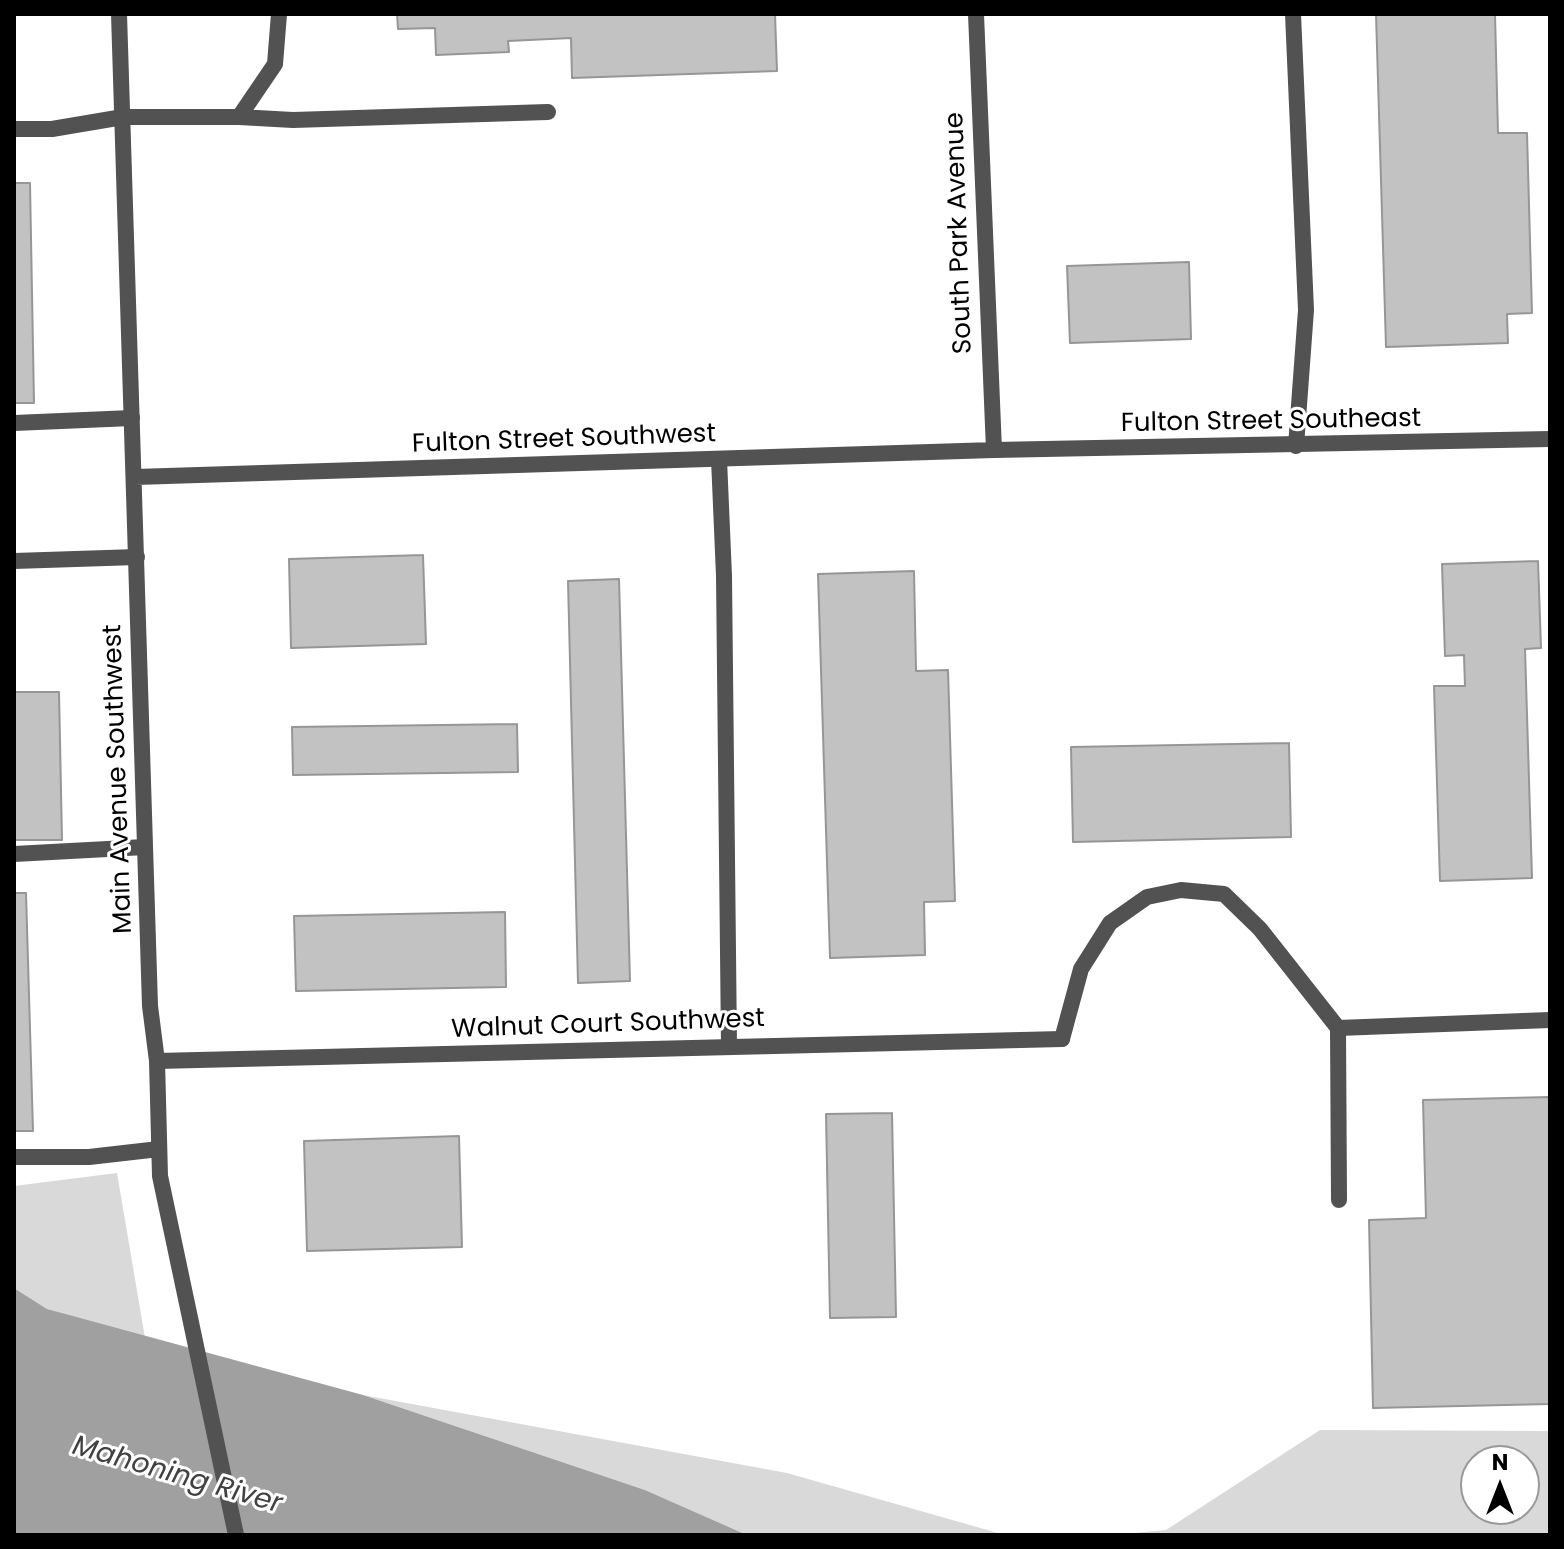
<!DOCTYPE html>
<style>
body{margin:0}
#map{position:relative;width:1564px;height:1549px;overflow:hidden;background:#fff;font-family:Poppins,sans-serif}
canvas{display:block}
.frame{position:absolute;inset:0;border:16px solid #000;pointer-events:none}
.north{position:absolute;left:1460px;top:1445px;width:80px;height:80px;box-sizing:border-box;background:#fff;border:2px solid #999;border-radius:50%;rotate:0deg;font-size:22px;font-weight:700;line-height:32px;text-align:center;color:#000}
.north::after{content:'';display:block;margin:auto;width:28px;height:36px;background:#000;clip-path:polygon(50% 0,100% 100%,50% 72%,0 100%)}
</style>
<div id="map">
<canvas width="1564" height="1549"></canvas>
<div class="frame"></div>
<div class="north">N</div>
</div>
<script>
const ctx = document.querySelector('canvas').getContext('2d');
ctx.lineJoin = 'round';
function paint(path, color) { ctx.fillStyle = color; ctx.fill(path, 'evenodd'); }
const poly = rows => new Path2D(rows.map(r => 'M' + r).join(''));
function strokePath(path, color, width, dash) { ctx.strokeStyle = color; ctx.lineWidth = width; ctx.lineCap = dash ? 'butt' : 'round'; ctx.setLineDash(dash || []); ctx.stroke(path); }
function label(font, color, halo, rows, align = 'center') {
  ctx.font = font + ' Poppins,sans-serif'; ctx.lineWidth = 6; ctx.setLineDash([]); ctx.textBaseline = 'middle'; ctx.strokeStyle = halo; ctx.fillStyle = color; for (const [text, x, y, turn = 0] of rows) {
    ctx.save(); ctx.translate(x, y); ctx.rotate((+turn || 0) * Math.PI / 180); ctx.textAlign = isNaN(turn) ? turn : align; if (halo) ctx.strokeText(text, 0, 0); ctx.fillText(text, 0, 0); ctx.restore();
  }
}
paint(poly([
 [117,1173,145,1338,47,1309,14,1288,14,1186],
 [363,1395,787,1473,1005,1535,747,1535,645,1490],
 [1320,1430,1550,1431,1550,1535,1112,1535,1166,1530],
 [1476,1461,1524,1461,1524,1509,1476,1509]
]), '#d9d9d9');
paint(poly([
 [14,1288,47,1309,363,1395,645,1490,747,1535,14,1535]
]), '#a0a0a0');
const building = poly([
 [397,14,775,14,777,71,572,78,571,38,508,41,509,52,436,55,435,28,398,29,397,14],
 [1376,14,1495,14,1498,133,1527,133,1532,313,1507,314,1508,343,1386,347,1376,14],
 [14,183,30,183,34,403,14,403,14,183],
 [1189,262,1191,339,1070,343,1067,266,1189,262],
 [423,555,426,644,291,648,289,559,423,555],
 [1538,561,1541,648,1525,649,1532,878,1440,881,1434,686,1465,686,1464,655,1445,656,1442,564,1538,561],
 [914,571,916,671,948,670,955,901,924,902,925,955,830,958,818,574,914,571],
 [619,579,630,981,578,983,568,581,619,579],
 [14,692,59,692,62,840,14,840,14,692],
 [517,724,518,772,293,775,292,727,517,724],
 [1289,743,1291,837,1073,842,1071,747,1289,743],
 [14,893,26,893,33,1131,14,1131,14,893],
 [505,912,506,987,296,991,294,916,505,912],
 [1550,1097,1550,1404,1373,1408,1369,1220,1426,1218,1423,1100,1550,1097],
 [892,1113,896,1317,830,1318,826,1114,892,1113],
 [459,1136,462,1247,307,1251,304,1141,459,1136]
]);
paint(building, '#c2c2c2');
strokePath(building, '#969696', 2);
strokePath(poly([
 [1293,14,1306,310,1296,446],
 [239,117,293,120,548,112],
 [14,129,52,129,123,117,239,117,275,64,279,14],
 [14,423,132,418],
 [719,459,724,576,729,1046],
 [14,561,137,557],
 [14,854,145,847],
 [1338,1028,1339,1200],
 [1062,1039,1081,969,1110,923,1147,897,1181,890,1224,894,1260,929,1338,1028,1550,1020],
 [14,1157,89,1157,159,1149]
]), '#525252', 16);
strokePath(poly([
 [157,1061,1062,1039]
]), '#525252', 16);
strokePath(poly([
 [119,14,150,1006,157,1061,160,1176,236,1535],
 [976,14,994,450],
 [135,477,994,450,1550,439]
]), '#525252', 16);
label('26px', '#000', '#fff', [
 ["South Park Avenue",960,233,-92],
 ["Fulton Street Southeast",1271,422,-1],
 ["Fulton Street Southwest",564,440,-2],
 ["Main Avenue Southwest",119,779,-92],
 ["Walnut Court Southwest",608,1025,-2]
]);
label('italic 28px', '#414141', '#fff', [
 ["Mahoning River",177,1476,16]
]);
</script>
